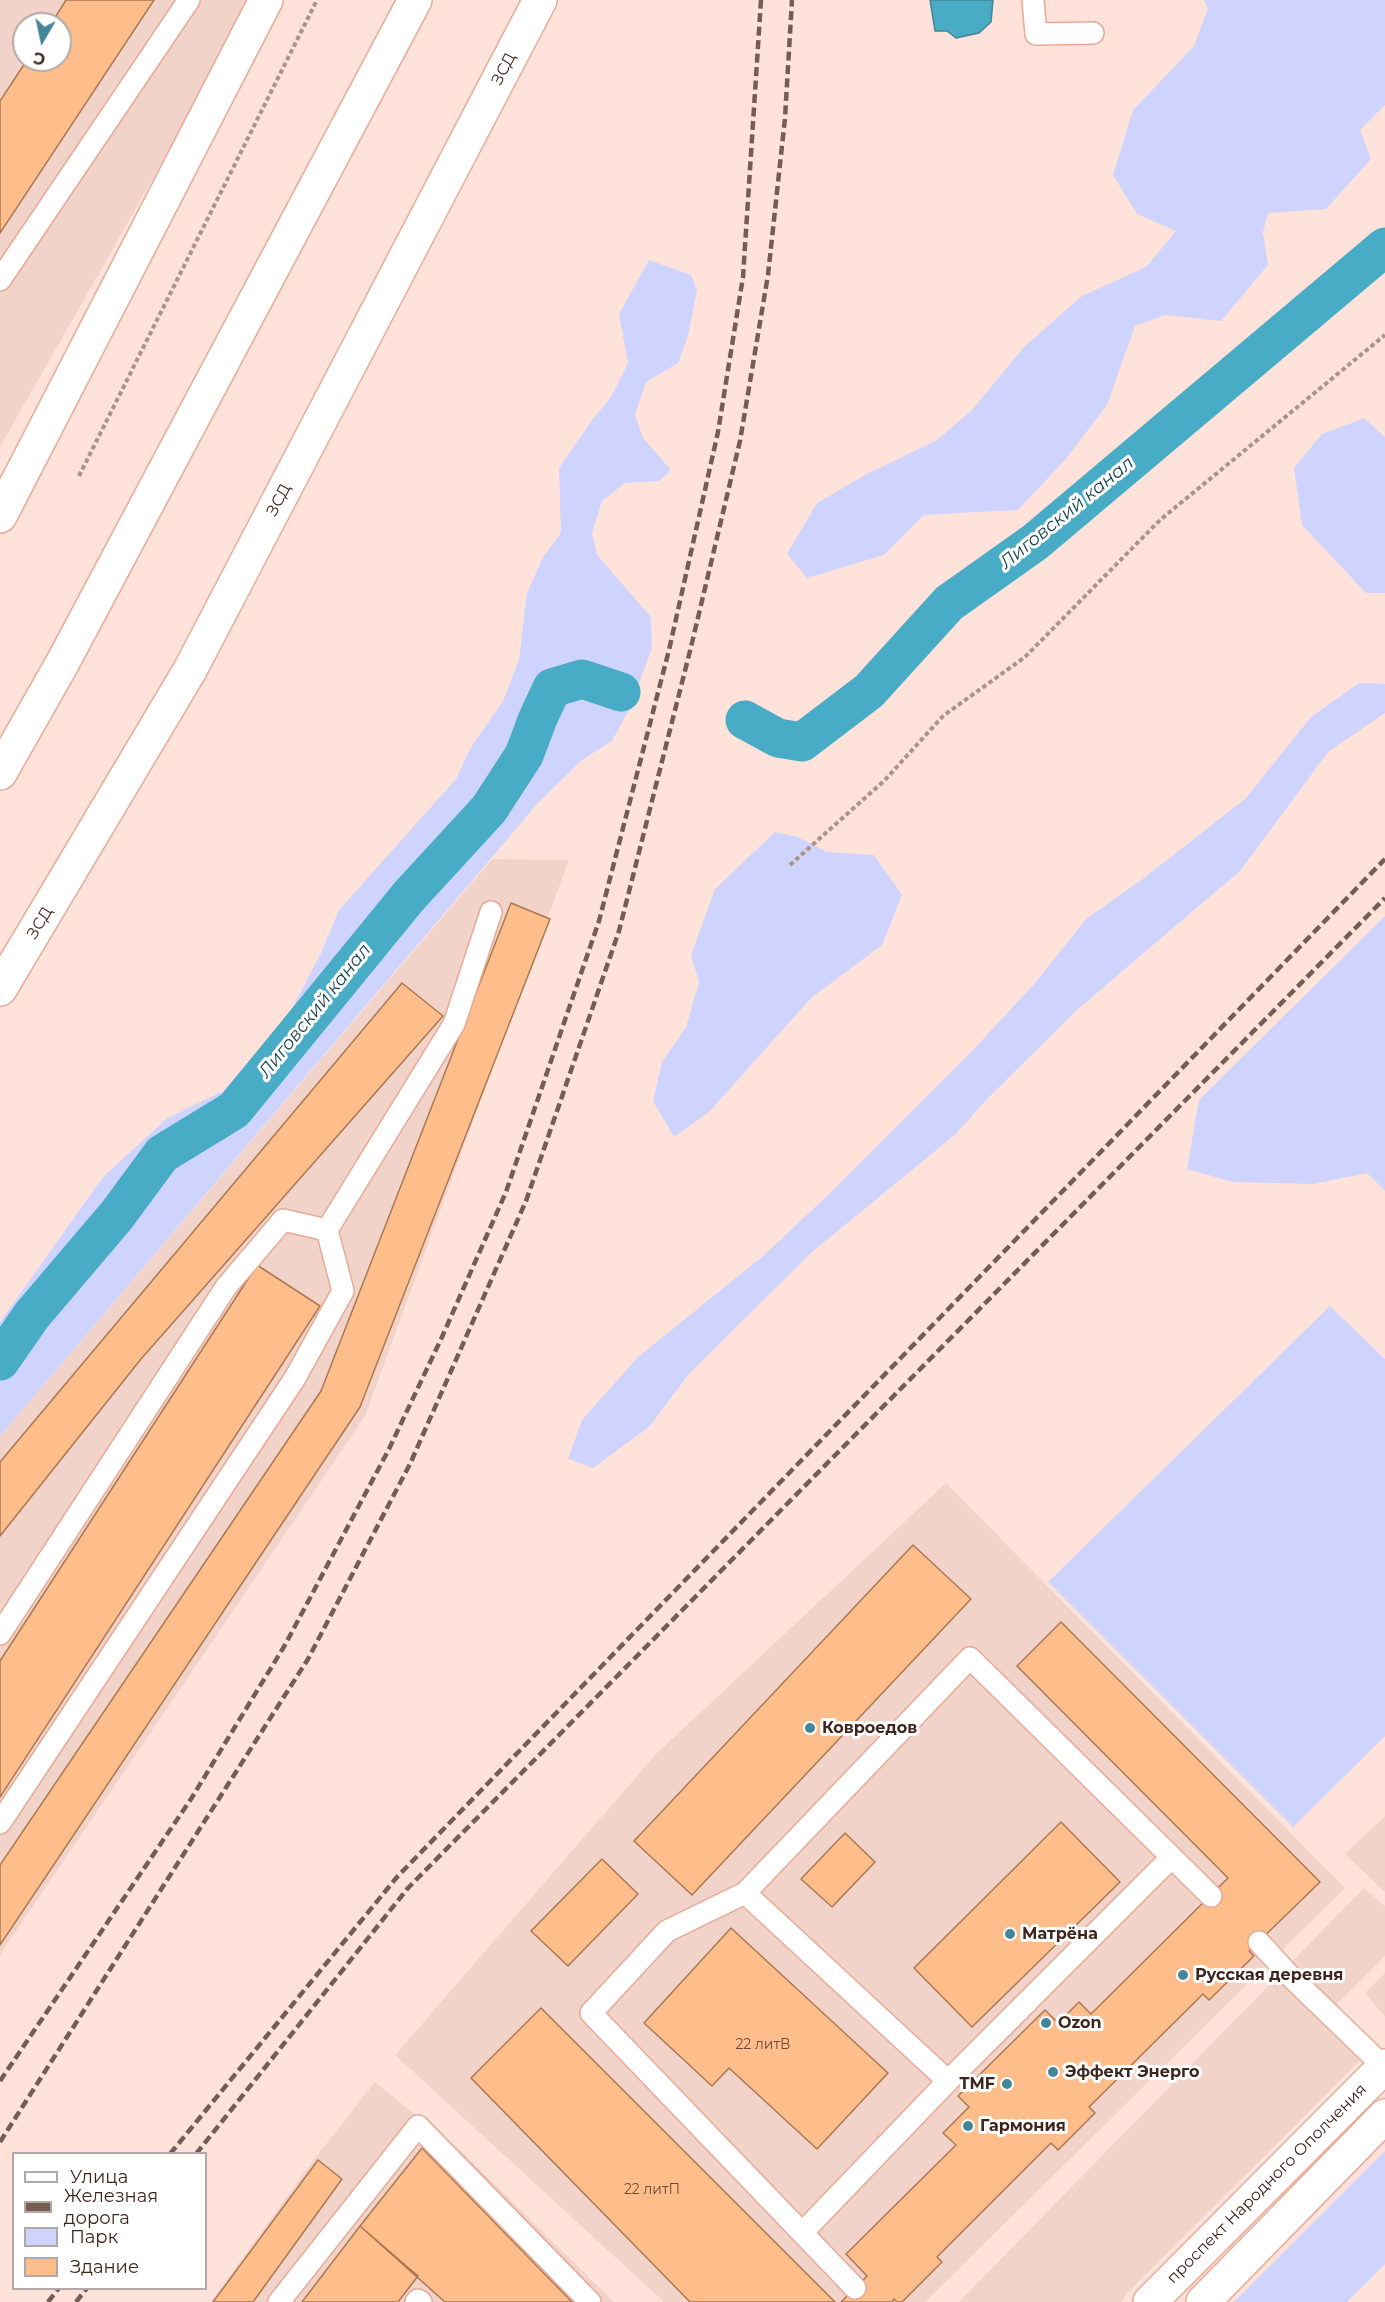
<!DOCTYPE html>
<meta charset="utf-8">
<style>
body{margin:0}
#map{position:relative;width:1385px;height:2302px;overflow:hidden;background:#ffe3da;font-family:Montserrat,sans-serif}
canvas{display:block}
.legend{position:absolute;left:12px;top:2152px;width:195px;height:138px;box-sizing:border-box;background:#fff;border:2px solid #b2a8a5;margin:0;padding:8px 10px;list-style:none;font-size:18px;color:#3e251d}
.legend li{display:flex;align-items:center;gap:12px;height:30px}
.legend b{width:30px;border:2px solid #b2a8a5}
.north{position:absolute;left:12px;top:12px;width:60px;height:60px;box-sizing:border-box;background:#fff;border:2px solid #b2a8a5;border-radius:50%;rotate:189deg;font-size:16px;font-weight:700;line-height:24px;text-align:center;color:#3e251d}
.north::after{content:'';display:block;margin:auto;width:21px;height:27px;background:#448598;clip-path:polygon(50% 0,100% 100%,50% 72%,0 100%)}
</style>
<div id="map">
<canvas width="1385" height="2302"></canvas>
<ul class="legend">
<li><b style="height:8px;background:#fff"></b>Улица</li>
<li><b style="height:8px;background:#765d54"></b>Железная дорога</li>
<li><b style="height:16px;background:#ced4fd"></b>Парк</li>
<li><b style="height:16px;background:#febe8c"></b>Здание</li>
</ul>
<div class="north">С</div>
</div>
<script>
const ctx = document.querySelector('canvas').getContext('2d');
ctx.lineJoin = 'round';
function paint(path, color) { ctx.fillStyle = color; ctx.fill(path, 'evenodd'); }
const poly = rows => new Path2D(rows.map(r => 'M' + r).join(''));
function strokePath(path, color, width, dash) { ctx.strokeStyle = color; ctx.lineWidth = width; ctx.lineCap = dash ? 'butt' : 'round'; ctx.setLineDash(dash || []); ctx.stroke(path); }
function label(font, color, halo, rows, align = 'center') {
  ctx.font = font + ' Montserrat,sans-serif'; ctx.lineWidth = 6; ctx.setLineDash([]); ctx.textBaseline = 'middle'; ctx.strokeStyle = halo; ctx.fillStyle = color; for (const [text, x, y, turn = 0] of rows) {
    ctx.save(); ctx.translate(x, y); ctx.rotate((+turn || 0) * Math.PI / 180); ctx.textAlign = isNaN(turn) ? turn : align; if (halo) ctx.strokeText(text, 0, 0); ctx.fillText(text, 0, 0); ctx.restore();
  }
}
paint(poly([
 [0,0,247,0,185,122,0,447],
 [24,24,60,24,60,60,24,60],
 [492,859,569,860,365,1416,0,1955,0,1436],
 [946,1483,1345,1888,925,2302,664,2302,395,2055,656,1754],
 [1385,1816,1385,1892,1345,1854],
 [1364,1888,1385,1906,1385,1956,1322,2019,1360,2061,1133,2287,1121,2302,959,2302],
 [1385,1973,1385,2017,1365,1993],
 [375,2082,463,2153,614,2302,211,2302,311,2163]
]), '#f1d3c9');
paint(poly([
 [1204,0,1385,0,1385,105,1360,130,1371,159,1326,209,1268,213,1263,232,1268,265,1221,321,1165,315,1135,326,1107,405,1065,460,1018,510,924,515,884,555,807,578,787,554,817,503,867,474,937,440,972,410,1024,347,1082,296,1146,267,1176,231,1137,214,1113,175,1133,110,1194,46,1208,8],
 [649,260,691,275,697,290,688,336,678,363,646,382,635,415,643,438,671,470,659,481,625,483,602,501,592,533,597,555,651,617,652,648,630,708,612,741,582,760,538,803,0,1436,0,1322,103,1177,166,1119,223,1091,288,1016,321,953,339,910,456,779,471,747,503,701,519,660,527,593,543,557,561,533,559,468,592,420,611,397,628,363,619,314],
 [1364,418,1385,437,1385,593,1366,593,1302,525,1294,468,1322,434],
 [1359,683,1385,684,1385,713,1328,752,1240,871,1078,1009,986,1100,956,1134,812,1252,688,1375,649,1427,593,1468,568,1459,582,1420,638,1357,763,1256,827,1196,974,1049,1035,983,1086,919,1144,878,1246,798,1311,717],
 [775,832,798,837,827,852,874,855,902,895,882,945,811,998,710,1111,674,1137,653,1101,662,1062,686,1027,699,982,691,955,715,889],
 [1385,916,1385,1191,1367,1173,1313,1184,1233,1182,1187,1169,1199,1100],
 [1330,1306,1385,1359,1385,1736,1293,1827,1048,1582],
 [1385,2151,1385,2264,1347,2302,1234,2302]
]), '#ced4fd');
const water = poly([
 [930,0,993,0,991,22,979,33,956,38,947,31,935,31,930,0]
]);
paint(water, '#49acc6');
strokePath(water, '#468493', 1.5);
strokePath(poly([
 [745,720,778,738,802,742,869,691,949,603,1035,542,1385,247],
 [0,1361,32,1315,117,1215,162,1154,234,1110,409,896,489,809,524,755,538,718,552,688,582,679,621,692]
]), '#49acc6', 39);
const building = poly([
 [66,0,154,0,0,233,0,101,27,60,60,60,60,24,51,24,66,0],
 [511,903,550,919,360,1407,0,1945,0,1865,321,1391,511,903],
 [402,983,443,1016,141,1359,0,1536,0,1462,402,983],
 [257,1265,320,1306,0,1797,0,1661,257,1265],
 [913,1545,971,1599,692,1895,634,1841,913,1545],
 [1061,1622,1320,1882,1249,1951,1254,1956,1209,2000,1203,1994,1089,2107,1095,2113,1058,2150,1051,2143,937,2257,942,2262,902,2302,897,2302,894,2299,892,2302,841,2302,867,2276,846,2254,956,2145,943,2133,969,2107,958,2096,1045,2010,1058,2023,1079,2002,1091,2014,1228,1878,1017,1666,1061,1622],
 [1061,1822,1120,1882,972,2027,914,1968,1061,1822],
 [845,1833,875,1862,832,1907,801,1879,845,1833],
 [602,1859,638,1894,568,1966,531,1931,602,1859],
 [731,1928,888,2073,817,2149,729,2068,712,2086,644,2023,731,1928],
 [541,2008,835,2302,690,2302,471,2078,541,2008],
 [422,2148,572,2302,445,2302,360,2226,422,2148],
 [318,2160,342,2179,253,2302,213,2302,318,2160],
 [360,2226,418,2276,398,2302,302,2302,360,2226]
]);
paint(building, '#febe8c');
strokePath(building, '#aa7851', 1.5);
const lane = poly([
 [1033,0,1036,34,1093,33],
 [0,280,189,0],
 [327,1230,454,1024,491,912],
 [0,1634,226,1287,283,1220,327,1230,343,1291,295,1378,0,1823],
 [745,1893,948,2081],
 [1259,1942,1291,1977,1384,2067],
 [802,2233,948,2081,1172,1857],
 [855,2288,591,2013,667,1931,745,1893,970,1658,1211,1896],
 [279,2302,418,2126,590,2302],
 [416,2302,418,2300,421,2302]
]);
const street = poly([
 [0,516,266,0]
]);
const secondary = poly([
 [1150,2302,1385,2066],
 [1203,2302,1385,2116]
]);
const highway = poly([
 [0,773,63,662,415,0],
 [0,989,190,670,540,0]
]);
strokePath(lane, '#e9a994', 24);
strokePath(street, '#e9a994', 36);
strokePath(secondary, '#e9a994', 36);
strokePath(highway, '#e9a994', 36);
strokePath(poly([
 [79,476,317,0],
 [790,865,884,781,943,716,1025,657,1160,520,1385,335]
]), '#ad928a', 4, [4.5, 3]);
strokePath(lane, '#fff', 21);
strokePath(street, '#fff', 33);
strokePath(secondary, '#fff', 33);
strokePath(highway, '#fff', 33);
strokePath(poly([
 [0,2081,191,1799,285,1645,389,1449,442,1337,506,1192,599,921,669,650,718,432,743,277,761,0],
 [0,2142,308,1659,410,1464,526,1201,619,931,691,647,740,441,768,275,785,118,792,0],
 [170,2154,397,1877,1385,859],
 [196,2154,408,1888,1385,898],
 [48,2302,59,2288],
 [76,2302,87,2288]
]), '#765d54', 4.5, [9, 4.5]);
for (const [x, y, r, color] of [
 [810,1728,6,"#448598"],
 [1010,1934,6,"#448598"],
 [1183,1975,6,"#448598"],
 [1046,2023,6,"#448598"],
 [1053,2072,6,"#448598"],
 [1007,2084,6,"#448598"],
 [968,2126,6,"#448598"]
]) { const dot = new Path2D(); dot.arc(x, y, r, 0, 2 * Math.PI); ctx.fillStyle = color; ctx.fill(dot); strokePath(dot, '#fff', 2); }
label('14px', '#6e4b39', null, [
 ["22 литВ",763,2045],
 ["22 литП",652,2190]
]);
label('16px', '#3e251d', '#fff', [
 ["ЗСД",504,69,-62],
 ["ЗСД",279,500,-62],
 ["ЗСД",40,923,-59],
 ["проспект Народного Ополчения",1267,2184,-45]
]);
label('bold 16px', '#3e251d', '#fff', [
 ["Ковроедов",822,1728],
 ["Матрёна",1022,1934],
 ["Русская деревня",1195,1975],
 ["Ozon",1058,2023],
 ["Эффект Энерго",1065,2072],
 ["TMF",995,2084,"right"],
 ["Гармония",980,2126]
], 'left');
label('italic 18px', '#194450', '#fff', [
 ["Лиговский канал",1067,513,-39],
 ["Лиговский канал",315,1011,-51]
]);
</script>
